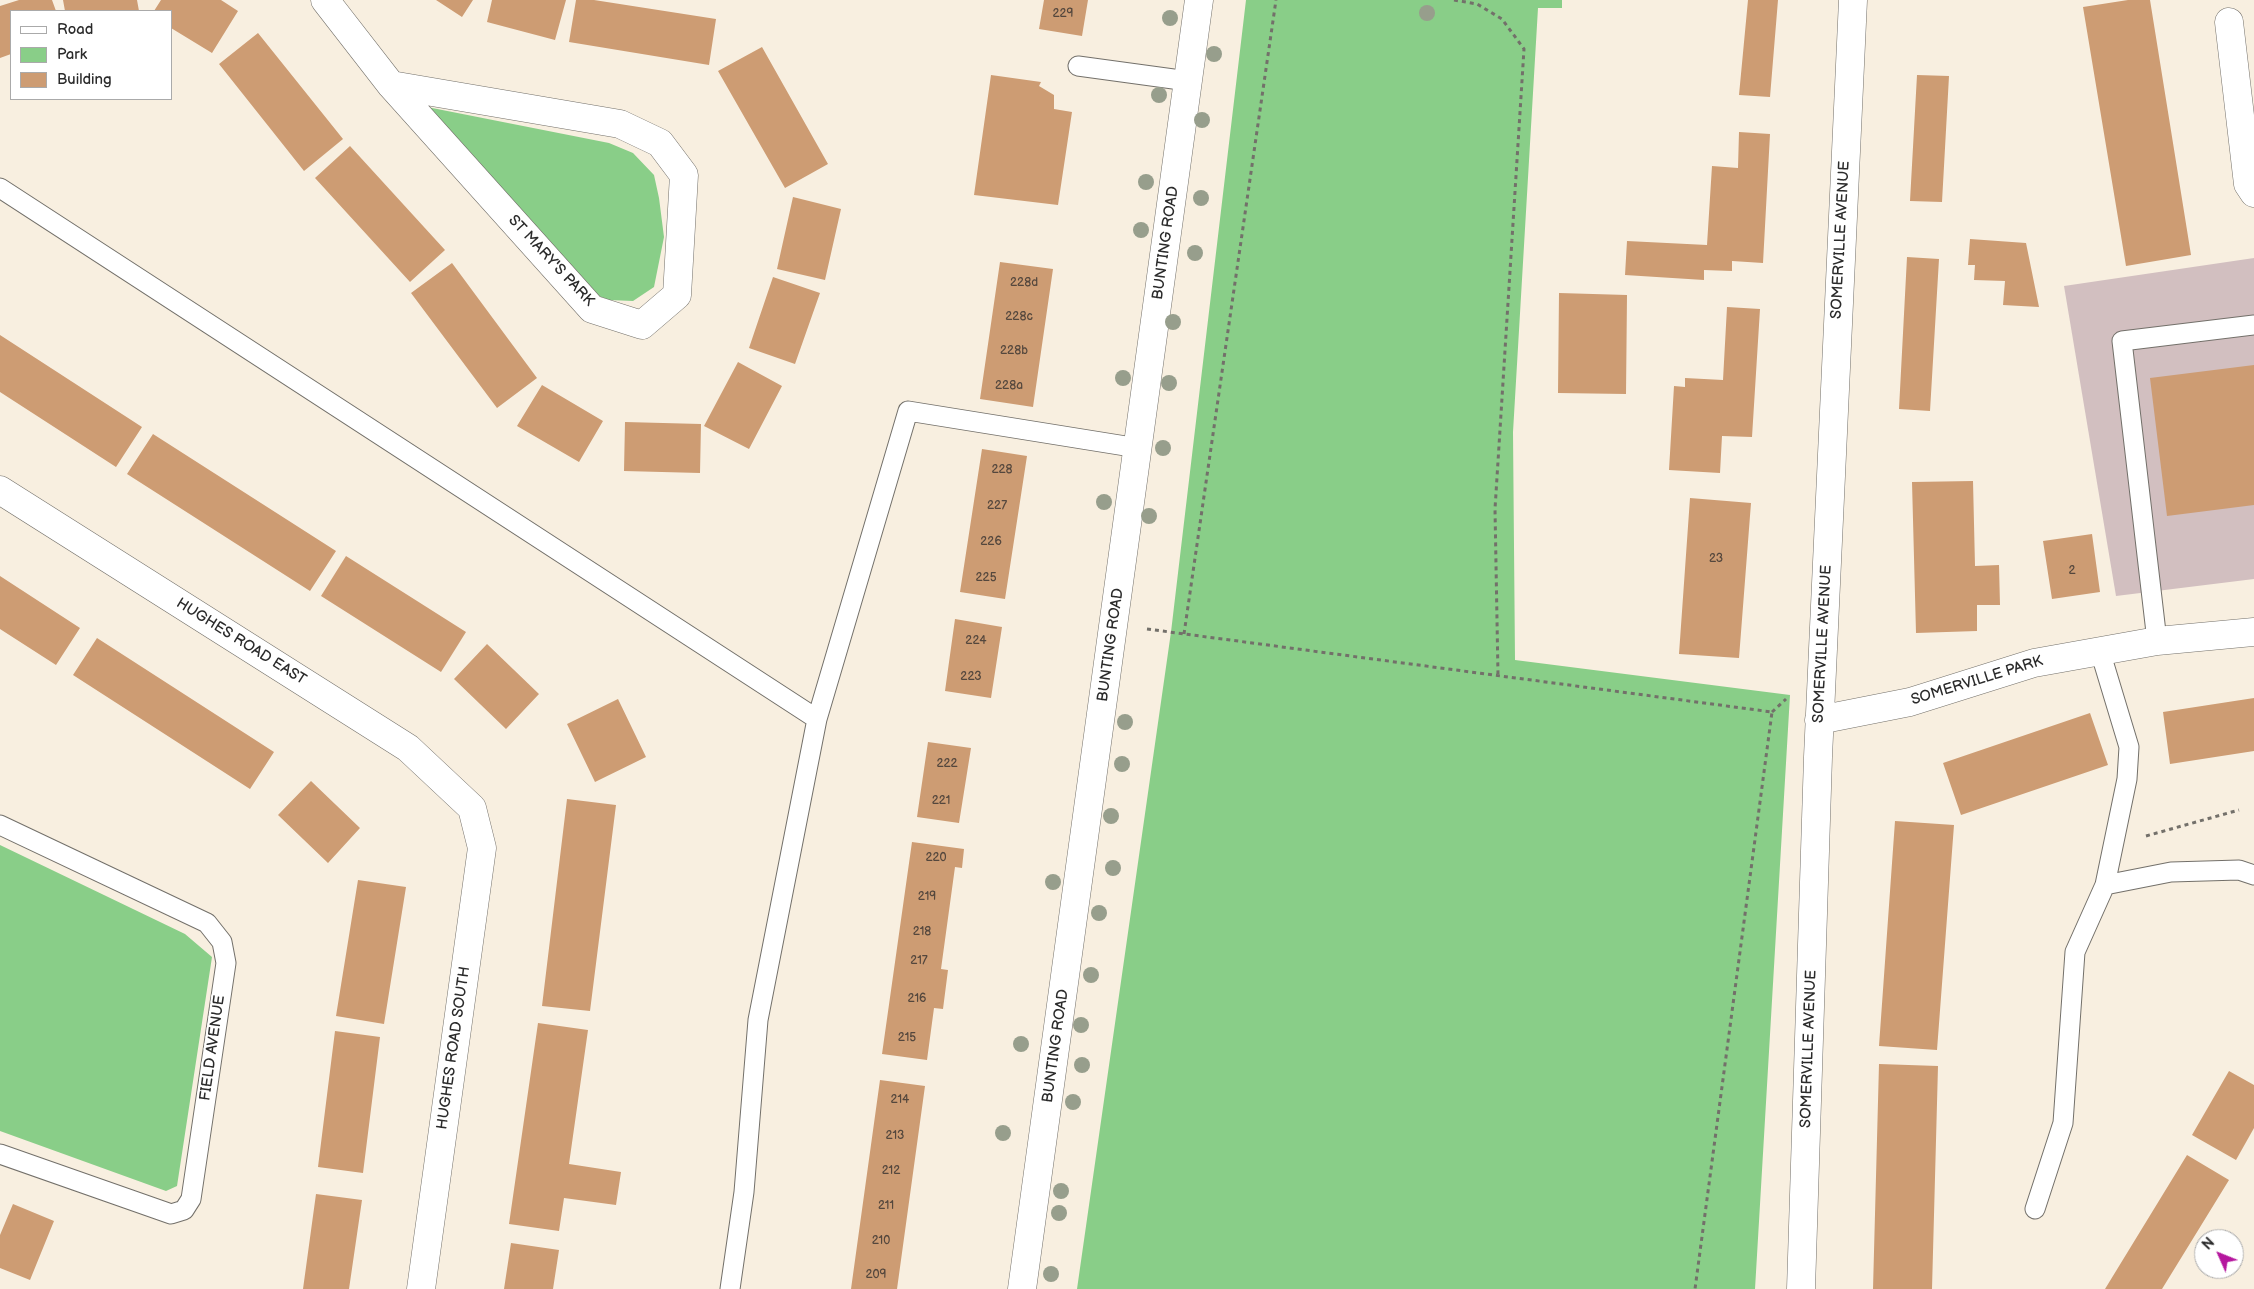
<!DOCTYPE html>
<style>
body{margin:0}
#map{position:relative;width:2254px;height:1289px;overflow:hidden;background:#f8efe0;font-family:"Balsamiq Sans",sans-serif}
canvas{display:block}
.legend{position:absolute;left:10px;top:10px;width:162px;height:90px;box-sizing:border-box;background:#fff;border:1px solid #aaa;margin:0;padding:6px 9px;list-style:none;font-size:15px;color:#2b2b2b}
.legend li{display:flex;align-items:center;gap:10px;height:25px}
.legend b{width:25px;border:1px solid #aaa}
.north{position:absolute;left:2194px;top:1229px;width:50px;height:50px;box-sizing:border-box;background:#fff;border:1px solid #aaa;border-radius:50%;rotate:314deg;font-size:14px;font-weight:700;line-height:20px;text-align:center;color:#2b2b2b}
.north::after{content:'';display:block;margin:auto;width:18px;height:22px;background:#b5179e;clip-path:polygon(50% 0,100% 100%,50% 72%,0 100%)}
</style>
<div id="map">
<canvas width="2254" height="1289"></canvas>
<ul class="legend">
<li><b style="height:6px;background:#fff"></b>Road</li>
<li><b style="height:14px;background:#89ce88"></b>Park</li>
<li><b style="height:14px;background:#cd9c73"></b>Building</li>
</ul>
<div class="north">N</div>
</div>
<script>
const ctx = document.querySelector('canvas').getContext('2d');
ctx.lineJoin = 'round';
function paint(path, color) { ctx.fillStyle = color; ctx.fill(path, 'evenodd'); }
const poly = rows => new Path2D(rows.map(r => 'M' + r).join(''));
function strokePath(path, color, width, dash) { ctx.strokeStyle = color; ctx.lineWidth = width; ctx.lineCap = dash ? 'butt' : 'round'; ctx.setLineDash(dash || []); ctx.stroke(path); }
function label(font, color, halo, rows, align = 'center') {
  ctx.font = font + ' "Balsamiq Sans",sans-serif'; ctx.lineWidth = 4; ctx.setLineDash([]); ctx.textBaseline = 'middle'; ctx.strokeStyle = halo; ctx.fillStyle = color; for (const [text, x, y, turn = 0] of rows) {
    ctx.save(); ctx.translate(x, y); ctx.rotate((+turn || 0) * Math.PI / 180); ctx.textAlign = isNaN(turn) ? turn : align; if (halo) ctx.strokeText(text, 0, 0); ctx.fillText(text, 0, 0); ctx.restore();
  }
}
paint(poly([
 [2254,258,2254,579,2116,596,2064,286]
]), '#d2bfc0');
paint(poly([
 [1246,0,1562,0,1562,8,1538,8,1513,432,1515,660,1790,695,1755,1289,1077,1289,1171,632],
 [422,106,609,143,633,153,654,175,659,198,664,237,654,287,633,301,609,300,596,295],
 [0,845,185,934,212,957,177,1186,166,1191,0,1131]
]), '#89ce88');
paint(poly([
 [19,0,52,0,56,11,11,11,11,54,0,58,0,6],
 [63,0,137,0,139,11,65,11],
 [161,0,221,0,238,11,212,53,171,28,171,11,154,11],
 [436,0,473,0,462,17],
 [492,0,566,0,555,40,487,22],
 [576,0,594,0,716,19,709,65,569,42],
 [1044,0,1088,0,1082,36,1039,29],
 [1748,0,1778,0,1770,97,1739,95],
 [2128,0,2150,0,2191,255,2126,266,2083,7],
 [258,33,343,139,304,171,219,64],
 [762,47,828,164,785,188,718,71],
 [991,75,1041,82,1039,86,1054,95,1054,109,1072,112,1058,205,974,195],
 [1917,75,1949,76,1942,202,1910,201],
 [1739,132,1770,134,1763,263,1732,261,1732,271,1704,270,1704,280,1625,275,1627,241,1707,245,1712,166,1738,168],
 [350,146,445,250,410,282,315,178],
 [793,197,841,209,825,280,777,269],
 [1970,239,2026,243,2039,307,2003,305,2005,281,1974,280,1975,265,1968,265],
 [1907,257,1939,259,1930,411,1899,409],
 [1000,262,1053,269,1033,407,980,399],
 [452,263,537,378,497,408,411,293],
 [773,277,820,293,795,364,749,348],
 [1559,293,1627,295,1626,394,1558,393],
 [1727,307,1760,309,1752,437,1722,436,1720,473,1669,470,1674,386,1685,387,1685,378,1723,380],
 [0,335,142,427,116,467,0,392],
 [738,362,782,386,749,449,704,426],
 [2254,365,2254,505,2167,516,2150,378],
 [542,385,603,421,579,462,517,426],
 [625,422,701,424,700,473,624,471],
 [153,434,336,551,310,591,127,474],
 [982,449,1027,456,1005,599,960,592],
 [1973,481,1975,566,1999,565,2000,605,1977,605,1977,631,1916,633,1912,482],
 [1690,498,1751,503,1739,658,1679,654],
 [2092,534,2100,592,2052,599,2043,541],
 [346,556,466,632,441,672,321,596],
 [0,576,80,628,56,665,0,629],
 [955,619,1002,627,991,698,945,691],
 [97,638,274,752,250,789,73,675],
 [487,644,539,694,506,729,454,679],
 [2254,698,2254,751,2170,764,2163,712],
 [618,699,646,757,595,782,567,724],
 [2090,713,2108,765,1961,815,1943,763],
 [928,742,971,748,959,823,917,817],
 [311,781,360,828,328,863,278,815],
 [567,799,616,805,590,1011,542,1006],
 [1895,821,1954,825,1937,1050,1879,1046],
 [912,842,964,849,962,868,955,867,941,969,948,970,943,1009,934,1008,927,1060,882,1054],
 [358,880,406,887,384,1024,336,1016],
 [538,1023,588,1030,569,1164,621,1172,616,1205,564,1198,559,1231,509,1224],
 [335,1031,380,1037,363,1173,318,1167],
 [1879,1064,1938,1066,1932,1289,1873,1289],
 [2229,1071,2254,1085,2254,1128,2236,1160,2192,1135],
 [880,1080,925,1086,897,1289,851,1289],
 [2187,1155,2229,1180,2170,1276,2162,1289,2105,1289],
 [316,1194,362,1200,349,1289,303,1289],
 [13,1204,54,1221,30,1280,0,1268,0,1235],
 [511,1243,559,1250,553,1289,504,1289]
]), '#cd9c73');
const lane = poly([
 [1078,66,1188,81],
 [0,188,817,719,758,1020,744,1192,730,1289],
 [2157,641,2122,341,2254,325],
 [817,719,908,411,1138,448],
 [0,825,207,923,222,942,226,963,191,1199,184,1210,171,1214,0,1154],
 [2105,885,2171,872,2239,870,2254,875],
 [2035,1209,2063,1123,2075,952,2105,885,2127,779,2129,747,2100,651]
]);
const street = poly([
 [325,0,391,85,592,309,642,325,677,295,684,175,660,143,620,124,391,85],
 [2229,22,2248,184,2254,193],
 [0,490,408,748,472,808,482,848,421,1289],
 [1819,720,1910,702,2034,663,2157,641,2254,632],
 [1022,1289,1199,0],
 [1801,1289,1818,757,1853,0]
]);
strokePath(lane, '#73706a', 21);
strokePath(street, '#73706a', 29);
strokePath(poly([
 [1454,0,1477,4,1502,19,1524,49,1495,509,1498,675],
 [1147,629,1772,712,1695,1289],
 [1184,634,1276,0],
 [1772,712,1786,699],
 [2146,836,2239,810]
]), '#73706a', 3, [4, 4]);
strokePath(lane, '#fff', 19);
strokePath(street, '#fff', 28);
ctx.fillStyle = '#979e8c';
for (const [x, y] of [
 [1427,13],
 [1170,18],
 [1214,54],
 [1159,95],
 [1202,120],
 [1146,182],
 [1201,198],
 [1141,230],
 [1195,253],
 [1173,322],
 [1123,378],
 [1169,383],
 [1163,448],
 [1104,502],
 [1149,516],
 [1125,722],
 [1122,764],
 [1111,816],
 [1113,868],
 [1053,882],
 [1099,913],
 [1091,975],
 [1081,1025],
 [1021,1044],
 [1082,1065],
 [1073,1102],
 [1003,1133],
 [1061,1191],
 [1059,1213],
 [1051,1274]
]) { ctx.beginPath(); ctx.arc(x, y, 8, 0, 2 * Math.PI); ctx.fill(); }
label('12px', '#54473d', null, [
 ["229",1063,14],
 ["228d",1024,283],
 ["228c",1019,317],
 ["228b",1014,351],
 ["228a",1009,386],
 ["228",1002,470],
 ["227",997,506],
 ["226",991,542],
 ["23",1716,559],
 ["2",2072,571],
 ["225",986,578],
 ["224",976,641],
 ["223",971,677],
 ["222",947,764],
 ["221",941,801],
 ["220",936,858],
 ["219",927,897],
 ["218",922,932],
 ["217",919,961],
 ["216",917,999],
 ["215",907,1038],
 ["214",900,1100],
 ["213",895,1136],
 ["212",891,1171],
 ["211",886,1206],
 ["210",881,1241],
 ["209",876,1275]
]);
label('15px', '#2b2b2b', '#fff', [
 ["SOMERVILLE AVENUE",1841,240,-87],
 ["BUNTING ROAD",1166,243,-82],
 ["ST MARY'S PARK",551,261,47],
 ["HUGHES ROAD EAST",241,642,32],
 ["SOMERVILLE AVENUE",1823,644,-87],
 ["BUNTING ROAD",1111,645,-82],
 ["SOMERVILLE PARK",1977,681,-17],
 ["BUNTING ROAD",1056,1046,-82],
 ["FIELD AVENUE",213,1048,-82],
 ["HUGHES ROAD SOUTH",454,1048,-82],
 ["SOMERVILLE AVENUE",1809,1049,-88]
]);
</script>
